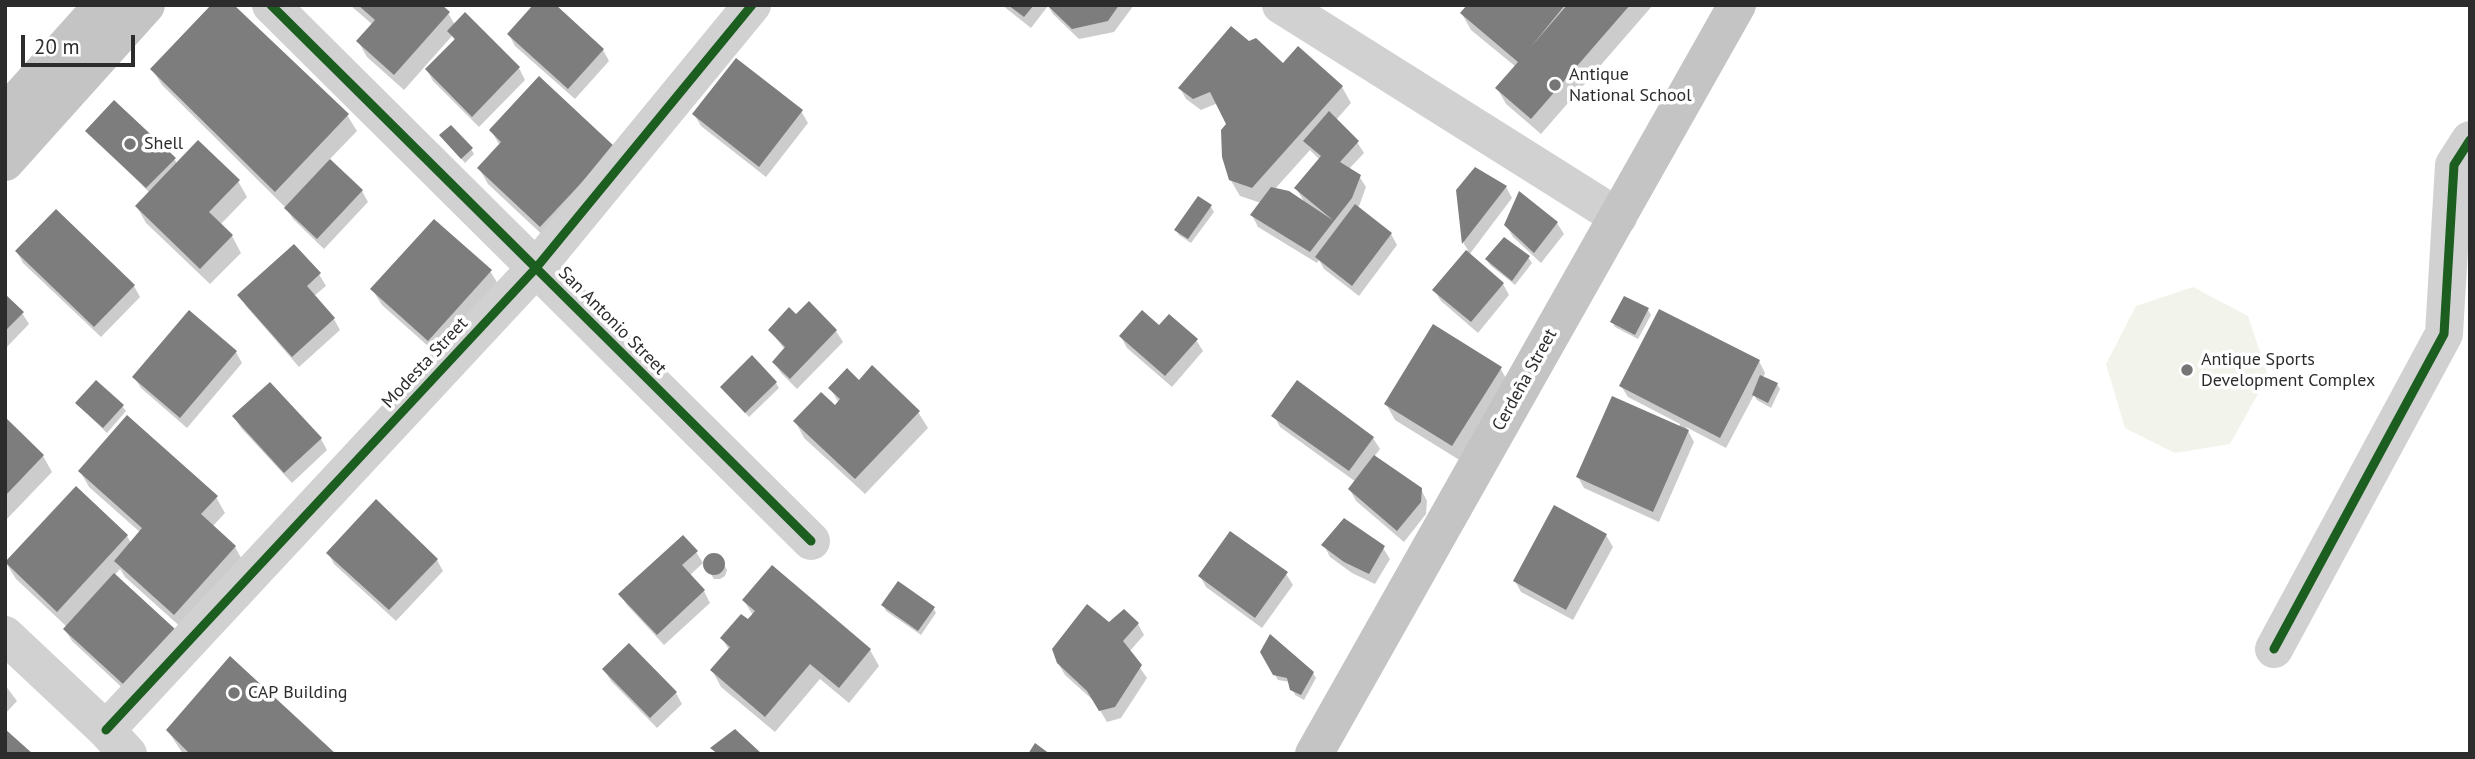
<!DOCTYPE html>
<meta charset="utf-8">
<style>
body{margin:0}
#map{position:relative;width:2475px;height:759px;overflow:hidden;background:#fff;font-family:"PT Sans",sans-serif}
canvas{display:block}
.frame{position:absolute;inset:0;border:7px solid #2c2c2c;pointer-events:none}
.scale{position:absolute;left:21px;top:35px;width:114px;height:32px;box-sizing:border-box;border:4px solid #2c2c2c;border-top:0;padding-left:9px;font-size:21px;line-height:24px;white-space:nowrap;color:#2c2c2c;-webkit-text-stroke:5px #fff;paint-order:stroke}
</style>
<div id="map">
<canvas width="2475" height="759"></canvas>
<div class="frame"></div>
<div class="scale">20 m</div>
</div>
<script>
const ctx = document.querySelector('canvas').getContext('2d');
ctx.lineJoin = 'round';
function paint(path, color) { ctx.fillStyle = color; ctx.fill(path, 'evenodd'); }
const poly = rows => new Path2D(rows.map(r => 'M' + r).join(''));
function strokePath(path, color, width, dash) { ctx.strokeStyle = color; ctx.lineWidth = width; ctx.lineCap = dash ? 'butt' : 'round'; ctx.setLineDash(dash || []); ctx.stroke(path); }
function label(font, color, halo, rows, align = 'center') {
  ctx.font = font + ' "PT Sans",sans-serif'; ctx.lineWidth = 7; ctx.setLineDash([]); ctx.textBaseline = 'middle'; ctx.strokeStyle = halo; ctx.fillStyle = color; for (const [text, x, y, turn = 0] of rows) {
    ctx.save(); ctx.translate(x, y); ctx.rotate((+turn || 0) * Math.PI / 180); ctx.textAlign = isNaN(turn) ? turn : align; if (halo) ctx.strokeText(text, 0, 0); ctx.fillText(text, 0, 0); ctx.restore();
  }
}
paint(poly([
 [2193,287,2248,316,2268,376,2230,444,2175,453,2125,428,2106,364,2136,306]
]), '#f2f3eb');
paint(poly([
 [350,5,439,5,448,13,455,25,465,15,519,68,525,80,479,127,433,81,427,70,455,41,452,36,404,90,367,57,358,41,373,25],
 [1002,5,1134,5,1114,32,1079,39,1053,14,1048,6,1031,28],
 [1469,5,1653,5,1541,134,1506,104,1497,88,1516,67,1471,30,1462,14],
 [509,35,603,50,609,61,575,99,515,46],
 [1249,43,1281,64,1342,87,1351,103,1336,120,1357,142,1364,153,1349,169,1359,176,1366,187,1358,209,1391,234,1397,245,1359,296,1324,269,1319,260,1317,263,1258,227,1252,215,1261,203,1240,196,1230,179,1228,125,1218,103,1201,110,1186,99,1180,88],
 [1310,150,1320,160,1296,188,1306,205,1274,190],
 [152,69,347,115,357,131,329,160,362,191,368,202,324,249,293,219,286,208,162,85],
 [801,111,808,123,766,177,701,126,694,114],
 [491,130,613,148,550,242,488,184,479,168,500,146],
 [87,131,174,159,178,164,238,181,247,197,220,225,232,236,241,253,210,284,146,223,137,207,150,193],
 [441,136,471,149,474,154,465,163],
 [1506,187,1512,198,1469,255,1503,284,1509,295,1478,333,1441,301,1434,290,1468,250,1464,244,1458,191],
 [1199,198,1211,207,1214,212,1191,243,1179,235,1176,230],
 [1557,223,1564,234,1541,263,1513,237,1506,225],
 [17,252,134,286,140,297,101,337,23,263],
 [1528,257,1532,263,1515,285,1490,265,1487,260],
 [490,271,500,287,438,355,382,305,372,289],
 [319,274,326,286,314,296,334,319,340,330,299,367,246,306,240,295],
 [5,297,22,313,29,324,5,349],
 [1648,310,1651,315,1638,339,1615,327,1612,321],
 [796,317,836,331,843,342,797,389,781,373,774,362,785,350,770,330],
 [1159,328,1196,340,1203,351,1172,387,1127,348,1121,337],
 [236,352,242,363,187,428,141,388,134,377],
 [1759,361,1765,373,1763,378,1777,384,1780,389,1771,408,1757,400,1754,395,1726,448,1686,427,1694,442,1659,522,1584,488,1578,477,1679,427,1680,424,1628,397,1621,386],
 [1500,368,1510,385,1461,461,1395,420,1386,404],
 [859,382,918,412,928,428,865,494,804,438,795,421,835,408,839,403,830,388],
 [776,383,779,388,749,417,722,388],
 [77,404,122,406,126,411,107,433],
 [1274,416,1373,438,1380,449,1374,457,1421,489,1427,501,1426,514,1404,542,1356,501,1350,490,1356,482,1280,427],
 [234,417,321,439,327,450,292,483,241,428],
 [5,420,43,456,52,472,5,521],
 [80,471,216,497,225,513,212,527,235,547,244,563,184,630,125,577,120,569,114,576,130,695,72,641,65,630,67,627,16,579,6,563,127,536,131,543,141,533,89,487],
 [1606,535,1613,547,1573,620,1521,592,1515,581],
 [1324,545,1383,548,1390,559,1375,584,1352,573,1330,557],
 [696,552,703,563,689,576,704,591,710,603,664,645,627,605,620,594],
 [328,553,437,560,443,571,396,621,334,564],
 [713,554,719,556,727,570,725,576,720,579,714,579,705,565,708,557],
 [1286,574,1293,585,1262,628,1206,587,1200,576],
 [744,601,870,650,879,666,849,703,820,679,775,732,721,687,712,670,729,650,722,638,753,615],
 [883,605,933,608,936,613,921,635,886,611],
 [1109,624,1138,624,1144,635,1129,652,1147,678,1121,718,1107,722,1095,702,1065,675,1058,663],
 [1262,652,1313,673,1316,678,1304,700,1295,695,1290,682,1278,680],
 [604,670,676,693,682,704,657,728,611,681],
 [5,685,17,701,5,714],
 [168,731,333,754,183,754]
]), '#0003');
paint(poly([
 [211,5,234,5,349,114,275,192,150,69],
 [358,5,442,5,450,12,394,75,356,41,375,20],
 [533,5,556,5,604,49,568,89,507,34],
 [1008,5,1034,5,1024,17],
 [1047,5,1119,5,1108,21,1072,29],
 [1467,5,1565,5,1530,48,1567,5,1630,5,1531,119,1495,88,1518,62,1460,13],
 [465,12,520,67,472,117,425,69,455,39,447,31],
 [1231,26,1249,41,1256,38,1283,63,1298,46,1343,86,1252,188,1229,180,1222,157,1221,130,1226,124,1210,92,1193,99,1178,88],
 [736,58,803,110,759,167,692,114],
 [539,76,615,147,540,227,477,168,501,142,489,130],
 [114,100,176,158,146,188,85,131],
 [1329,111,1359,141,1340,162,1361,175,1352,198,1334,221,1294,188,1321,156,1303,141],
 [451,125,473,148,461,159,439,135],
 [198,140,240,180,209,212,233,235,200,269,135,206],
 [330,159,363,190,317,239,284,208],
 [1475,167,1507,186,1462,244,1456,190],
 [1271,187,1289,191,1334,221,1310,252,1250,215],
 [1519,191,1558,222,1534,253,1504,225],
 [1198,196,1212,205,1188,239,1174,230],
 [1355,204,1392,233,1352,286,1315,257],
 [56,209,135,285,94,327,15,251],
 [434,219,492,270,428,341,370,289],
 [1504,237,1530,256,1512,281,1485,259],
 [294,244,321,273,307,286,335,318,292,357,237,295],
 [1466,250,1504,283,1471,322,1432,290],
 [5,294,24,312,5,331],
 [1624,296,1649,308,1635,335,1610,322],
 [809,301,837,330,790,379,772,362,785,347,768,330,789,307,796,314],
 [1659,309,1760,360,1720,438,1619,386],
 [189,310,237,351,180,418,132,377],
 [1142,310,1159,325,1169,314,1198,339,1165,376,1119,336],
 [1433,324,1502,367,1452,446,1384,404],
 [752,355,777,382,745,413,720,387],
 [872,365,920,411,855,479,793,421,821,392,835,405,840,399,828,388,847,368,859,380],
 [1760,375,1778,383,1768,403,1752,395],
 [96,380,124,405,103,428,75,403],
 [1297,380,1374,437,1349,471,1271,416],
 [270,382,322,438,284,473,232,416],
 [1612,396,1689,430,1653,512,1576,477],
 [127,415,218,496,201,514,236,546,174,615,114,561,142,528,78,471],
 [5,417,44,455,5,496],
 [1374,455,1422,488,1421,502,1397,531,1348,489],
 [76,486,128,535,57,612,5,562],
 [376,499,438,559,389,610,326,553],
 [1554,505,1607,534,1566,610,1513,581],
 [1344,518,1385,546,1369,574,1344,562,1321,545],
 [1230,531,1288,572,1255,618,1198,576],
 [683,535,698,551,682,565,705,590,657,635,618,594],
 '703 564a11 11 0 1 1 22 0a11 11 0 1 1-22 0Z',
 [772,565,871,649,839,688,810,664,765,717,710,670,730,647,720,638,741,614,748,619,755,611,742,600],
 [114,573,175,629,123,684,63,629],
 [898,581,935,607,918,631,881,605],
 [1087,604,1109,622,1124,609,1139,623,1123,641,1142,665,1115,707,1099,711,1087,691,1057,663,1052,649],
 [1270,634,1314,672,1301,695,1290,690,1287,678,1273,675,1260,652],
 [629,643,677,692,650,718,602,669],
 [230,656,336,754,190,754,166,730],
 [5,729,33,754,5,754],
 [735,729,762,754,718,754,710,748],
 [1035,743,1050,754,1028,754]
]), '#7d7d7d');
strokePath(poly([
 [271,5,811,541],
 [1281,5,1618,217],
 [5,635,106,730,128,754],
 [2274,649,2444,334,2454,165,2470,140],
 [106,730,536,268,752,5]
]), '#d1d1d1', 38);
strokePath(poly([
 [5,114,103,5],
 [5,162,146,5],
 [1314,754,1737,5]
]), '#c4c4c4', 38);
strokePath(poly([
 [271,5,811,541],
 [2274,649,2444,334,2454,165,2470,140],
 [106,730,536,268,752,5]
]), '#1b5e20', 9);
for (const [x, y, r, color] of [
 [1555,85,7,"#767676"],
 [130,144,7,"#767676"],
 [2187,370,7,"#767676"],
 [234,693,7,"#767676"]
]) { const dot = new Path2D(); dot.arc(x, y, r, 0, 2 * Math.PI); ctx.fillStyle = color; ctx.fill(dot); strokePath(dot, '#fff', 2.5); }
label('18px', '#2c2c2c', '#fff', [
 ["Antique",1569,75],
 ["National School",1569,96],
 ["Shell",144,144],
 ["Antique Sports",2201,360],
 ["Development Complex",2201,381],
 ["CAP Building",248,693]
], 'left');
label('18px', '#2c2c2c', '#fff', [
 ["San Antonio Street",612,321,45],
 ["Modesta Street",425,363,-47],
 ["Cerdeña Street",1525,380,-61]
]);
</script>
